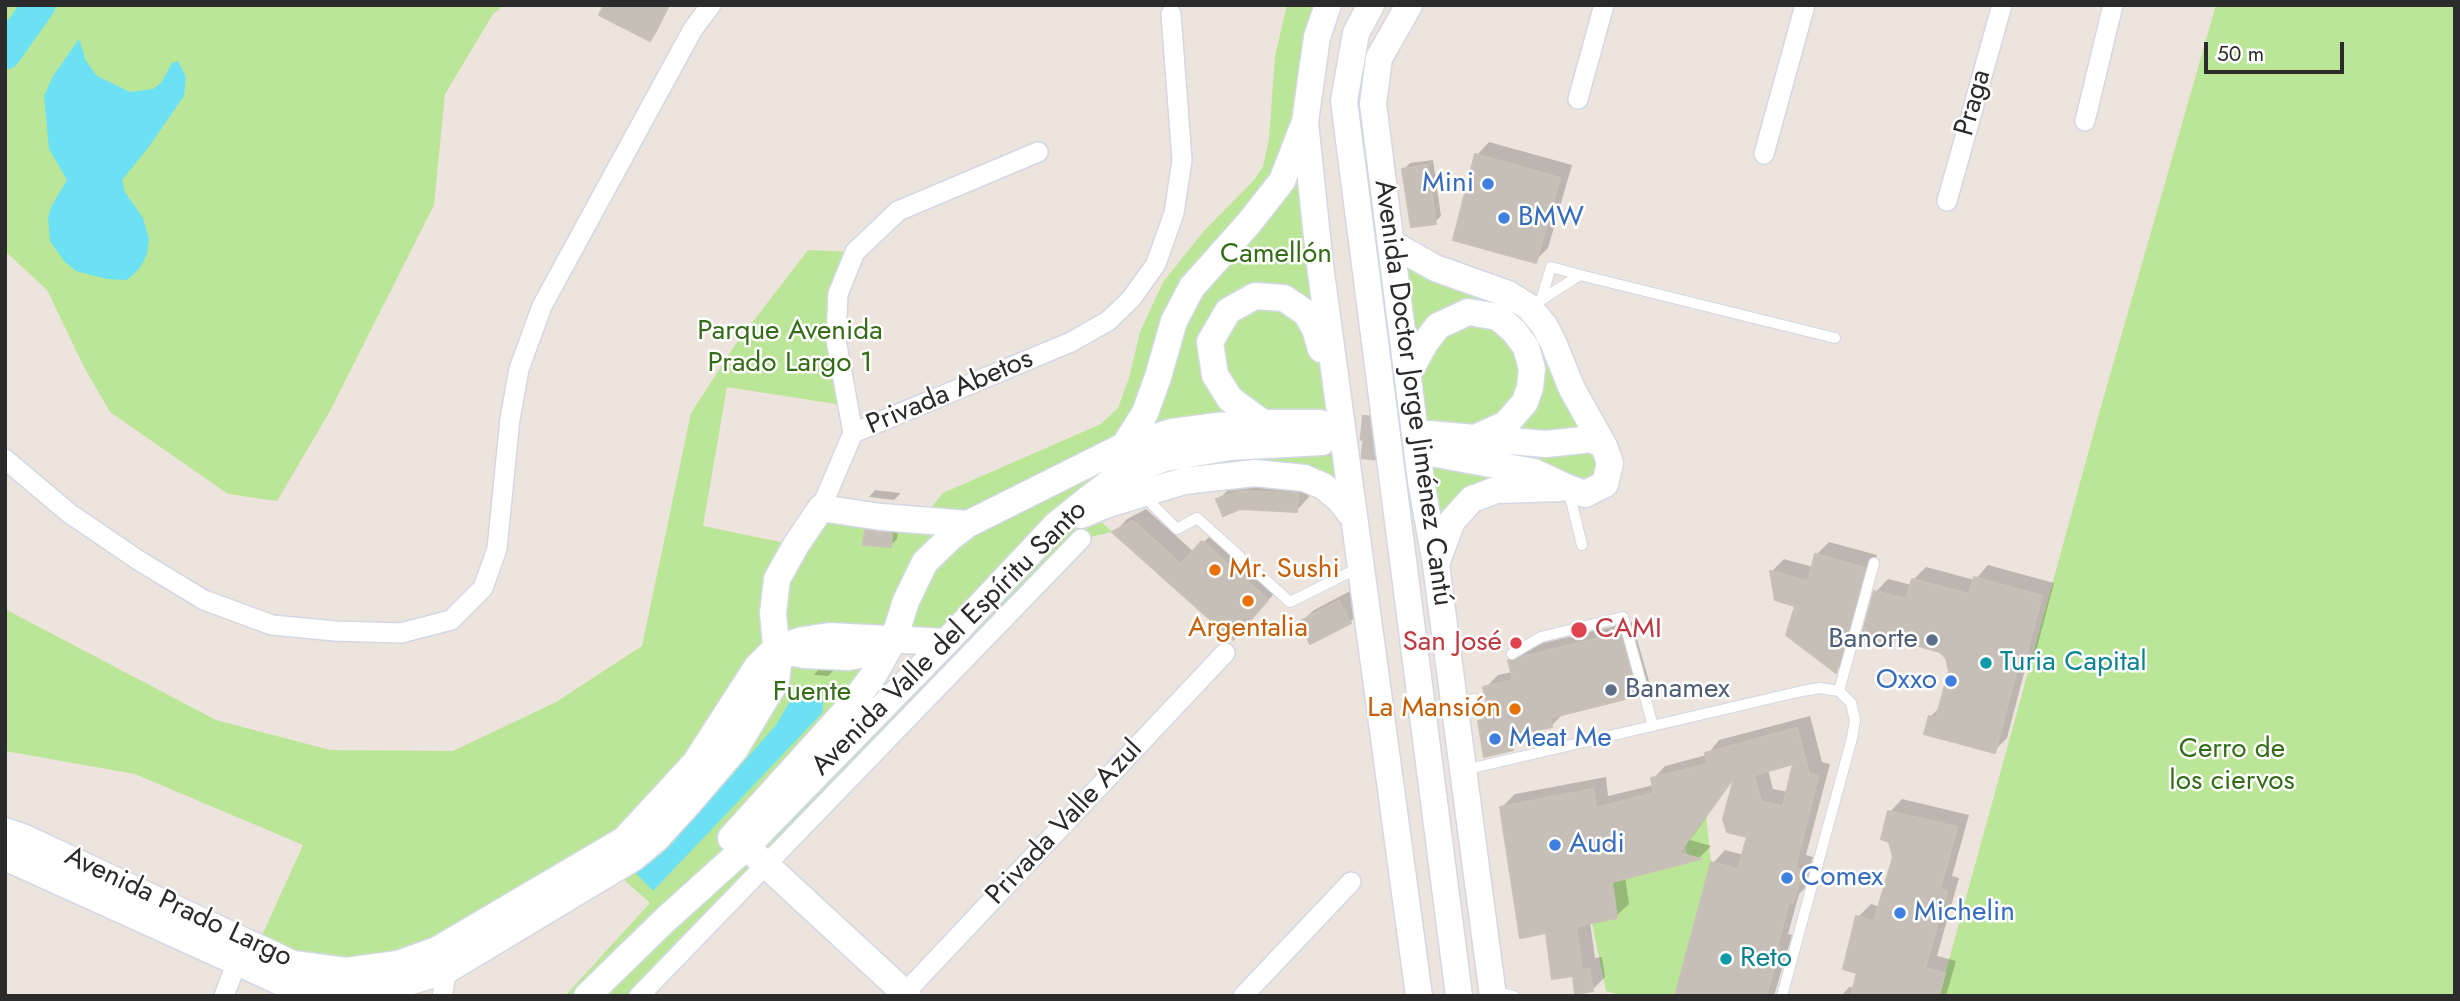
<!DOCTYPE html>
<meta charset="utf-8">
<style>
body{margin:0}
#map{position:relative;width:2460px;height:1001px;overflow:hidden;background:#ede4dd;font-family:Jost,sans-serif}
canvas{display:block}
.frame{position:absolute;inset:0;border:7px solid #2b2b2b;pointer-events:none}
.scale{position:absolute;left:2204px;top:42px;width:140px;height:32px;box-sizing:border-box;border:4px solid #2b2b2b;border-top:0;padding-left:9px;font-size:21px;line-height:24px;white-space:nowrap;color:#2b2b2b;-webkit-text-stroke:5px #fff;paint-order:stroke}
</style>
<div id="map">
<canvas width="2460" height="1001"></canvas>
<div class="frame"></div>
<div class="scale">50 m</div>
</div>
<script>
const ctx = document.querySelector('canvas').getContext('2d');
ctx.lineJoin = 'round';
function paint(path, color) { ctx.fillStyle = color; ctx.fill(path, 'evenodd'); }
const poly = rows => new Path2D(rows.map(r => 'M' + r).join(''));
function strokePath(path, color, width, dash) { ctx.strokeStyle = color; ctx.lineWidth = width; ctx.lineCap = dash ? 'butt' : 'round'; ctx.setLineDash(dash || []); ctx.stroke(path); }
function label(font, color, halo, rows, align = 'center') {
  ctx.font = font + ' Jost,sans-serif'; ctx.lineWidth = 5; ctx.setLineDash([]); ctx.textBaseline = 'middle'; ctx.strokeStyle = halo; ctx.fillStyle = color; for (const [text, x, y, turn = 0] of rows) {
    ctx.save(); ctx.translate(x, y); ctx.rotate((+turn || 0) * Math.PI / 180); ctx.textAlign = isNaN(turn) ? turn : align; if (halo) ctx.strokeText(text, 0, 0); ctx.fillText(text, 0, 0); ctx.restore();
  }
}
paint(poly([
 [5,5,504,5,493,14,445,94,434,205,330,411,277,501,228,494,110,412,84,367,47,290,5,251],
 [1287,5,1328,5,1305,122,1338,401,1322,442,1347,466,1353,517,1279,474,1091,512,1112,532,1081,539,639,996,565,996,650,903,613,870,646,818,437,950,346,971,259,942,303,845,135,774,5,751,5,609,216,720,330,750,453,751,556,702,642,646,691,413,735,345,808,250,855,252,838,294,848,406,727,387,703,526,795,545,813,521,951,537,920,521,943,493,1101,424,1118,408,1129,378,1140,332,1163,282,1204,231,1253,181,1263,167,1269,139,1275,56],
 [894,639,945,643,701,872,853,703],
 [2216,5,2455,5,2455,996,1939,996,2100,410],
 [1391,243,1544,325,1605,484,1472,499,1436,565],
 [1706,815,1711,862,1675,996,1623,996,1606,991,1592,923,1616,918,1612,882,1689,862,1685,845]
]), '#bce697');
paint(poly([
 [79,39,86,61,97,76,130,92,153,89,161,83,172,63,178,61,186,77,184,96,148,148,122,180,125,192,143,218,149,239,147,255,139,269,127,280,107,279,76,271,64,261,50,241,48,217,52,205,67,180,49,149,44,96,53,76],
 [799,686,811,689,823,701,822,713,653,891,633,870,650,863,669,847,776,725]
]), '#6ce1f3');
paint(poly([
 [606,5,670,5,656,33,650,39],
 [1489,142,1572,165,1548,248,1535,261,1477,155],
 [1433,160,1441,216,1435,222,1404,169,1410,163],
 [1310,481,1309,497,1297,510,1218,500,1231,487],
 [875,490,900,493,900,494,894,500,869,497],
 [1146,509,1194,552,1216,530,1280,587,1246,625,1115,532,1127,519],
 [872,525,898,528,897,539,891,545,866,531],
 [1829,542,1877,555,1849,658,1836,670,1797,605,1771,572,1784,559,1813,567,1816,555],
 [1988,565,2054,583,2035,655,2027,662,2007,738,1994,751,1930,717,1941,706,1950,671,1948,657,1941,650,1890,637,1884,643,1876,592,1888,579,1912,585,1913,580,1926,567,1975,580],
 [1352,590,1362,609,1350,622,1301,622,1314,610],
 [1632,622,1649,681,1636,694,1564,713,1551,726,1524,731,1525,735,1512,748,1480,722,1490,711,1485,688,1498,675,1512,672,1510,661,1522,648],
 [821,666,834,666,834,670,828,676,814,675],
 [1810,716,1822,762,1830,764,1806,855,1813,857,1805,888,1799,894,1788,934,1792,935,1774,996,1677,996,1713,863,1725,850,1744,855,1749,836,1736,776,1690,840,1711,846,1700,857,1625,876,1629,904,1616,916,1590,922,1595,958,1602,957,1605,977,1592,990,1574,975,1547,931,1502,807,1515,794,1606,777,1608,796,1654,785,1653,779,1665,766,1707,755,1719,740],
 [1796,762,1788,792,1773,789,1768,770],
 [1902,799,1969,815,1952,876,1959,878,1937,956,1956,961,1946,996,1841,996,1849,987,1855,988,1859,972,1858,917,1871,904,1880,907,1895,857,1890,812]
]), '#0003');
strokePath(poly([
 [5,53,39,5]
]), '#6ce1f3', 33);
const building = poly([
 [604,5,669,5,650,41,599,15,604,5],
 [1475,154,1560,178,1536,263,1453,240,1475,154],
 [1427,165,1436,224,1411,227,1402,169,1427,165],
 [1239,491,1298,493,1297,512,1240,509,1223,516,1216,499,1239,491],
 [1133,521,1181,564,1202,541,1268,600,1233,640,1112,532,1133,521],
 [865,530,892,534,891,547,863,545,865,530],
 [1815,554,1865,568,1836,673,1786,635,1795,606,1775,600,1770,571,1808,581,1815,554],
 [1974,577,2042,596,2022,670,2017,668,1995,753,1924,734,1929,716,1936,718,1949,671,1946,658,1940,652,1887,637,1884,645,1861,638,1874,591,1906,599,1912,579,1969,594,1974,577],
 [1339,601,1351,623,1310,644,1299,622,1339,601],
 [1620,633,1637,696,1550,718,1552,727,1511,736,1513,750,1484,757,1478,721,1490,718,1483,687,1513,680,1508,660,1513,661,1522,657,1620,633],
 [1797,728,1809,774,1818,776,1795,868,1802,870,1793,903,1789,902,1777,947,1780,948,1766,996,1675,996,1711,862,1738,869,1747,837,1727,832,1723,819,1735,775,1679,853,1701,859,1612,882,1617,918,1576,926,1582,970,1589,969,1593,991,1575,994,1573,976,1552,979,1546,933,1520,938,1500,807,1593,789,1596,808,1654,793,1651,778,1708,764,1705,753,1797,728],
 [1793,764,1783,807,1761,801,1754,775,1793,764],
 [1888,811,1957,827,1940,889,1947,891,1925,968,1945,973,1939,996,1851,996,1857,973,1843,969,1856,916,1874,921,1893,857,1889,842,1881,839,1888,811]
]);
paint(building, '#c6bfb8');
strokePath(building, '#c9c0b6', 2);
strokePath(poly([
 [1322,424,1428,434],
 [1323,442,1410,451]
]), '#c6bfb9', 26, [26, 13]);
const lane = poly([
 [1580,275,1835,338],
 [1532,305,1541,300,1580,275,1551,267,1541,300],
 [1569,492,1582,545],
 [1144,496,1177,529,1197,518,1290,602,1358,568],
 [1512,654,1541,637,1623,617,1653,726],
 [1839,691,1874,563],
 [1458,713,1474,699],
 [1464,770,1802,691,1820,688,1839,691,1851,703,1855,720,1852,738,1782,996],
 [1494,991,1514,996]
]);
const street = poly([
 [1578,99,1604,5],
 [2085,121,2113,5],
 [1764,154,1805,5],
 [1947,201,2002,5],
 [853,433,1071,342,1108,321,1131,299,1156,264,1174,213,1182,160,1171,14],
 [853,433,836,340,838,294,855,252,898,211,1038,152],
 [5,459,69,513,138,560,204,600,272,625,335,631,401,633,451,620,483,588,497,549,510,419,519,369,542,306,693,29,711,5],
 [821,508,853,433],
 [224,996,241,951],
 [442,996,447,970],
 [639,996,1081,539],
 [902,996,1225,653],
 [1243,996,1351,882]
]);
const secondary = poly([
 [1328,5,1317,37,1305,122,1320,265,1419,996],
 [1371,5,1356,33,1344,101,1459,996],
 [1409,5,1379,58,1373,104,1421,481,1436,565,1493,996],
 [1391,243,1435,268,1508,294,1529,307,1544,325,1553,342,1572,389,1604,446],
 [1408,374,1425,343,1438,326,1468,312,1498,317,1514,331,1526,347,1532,369,1530,387,1525,402,1506,424,1477,437],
 [1263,423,1230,399,1215,375,1210,342,1228,311,1255,296,1284,298,1306,313,1315,329,1321,349],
 [1428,434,1546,444,1592,439,1604,446,1610,463,1605,484,1585,494,1568,488,1534,472,1431,453],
 [1124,446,1145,413,1158,377,1174,321,1192,287,1249,223,1282,181,1303,127],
 [1081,515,1108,504,1184,481,1255,473,1304,478,1323,486,1340,500,1353,517],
 [1436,564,1452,521,1472,499,1496,490,1559,488],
 [785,651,804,655,849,657,870,653,889,642],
 [5,831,25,838,293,964,346,971,398,964,437,950,624,840,695,763,757,667,775,649,803,640,829,636,946,642],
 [731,838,853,703,875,673,894,639,906,601,925,562,951,537,968,524,1124,446,1172,432,1217,426,1263,423,1320,423],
 [751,851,908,996],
 [5,857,283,983,329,992,386,989,447,970,633,858,656,839,688,804,735,749,776,681,778,666,773,613,777,579,796,545,821,508,881,517,968,524],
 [587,996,665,920,747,846,946,642,1057,524,1088,499,1117,477,1165,458,1230,447,1322,442]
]);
strokePath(lane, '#d2d8e4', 12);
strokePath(street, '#d2d8e4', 22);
strokePath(secondary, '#d2d8e4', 29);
strokePath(lane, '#fff', 10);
strokePath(street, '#fff', 19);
strokePath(secondary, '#fff', 26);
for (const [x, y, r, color] of [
 [1488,184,7,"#3f7fe0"],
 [1504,218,7,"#3f7fe0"],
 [1215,570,7,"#e8710a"],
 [1248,601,7,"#e8710a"],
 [1579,630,9,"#e0444e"],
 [1932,640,7,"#5c6f8a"],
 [1516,643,7,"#e0444e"],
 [1986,663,7,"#0f9aa8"],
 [1951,681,7,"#3f7fe0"],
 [1611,690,7,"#5c6f8a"],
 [1515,709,7,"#e8710a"],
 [1495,739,7,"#3f7fe0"],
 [1555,845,7,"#3f7fe0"],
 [1787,878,7,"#3f7fe0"],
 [1900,913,7,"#3f7fe0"],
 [1726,959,7,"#0f9aa8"]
]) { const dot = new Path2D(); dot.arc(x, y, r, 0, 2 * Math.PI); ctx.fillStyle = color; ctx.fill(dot); strokePath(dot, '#fff', 2.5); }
label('28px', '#2b2b2b', '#fff', [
 ["Praga",1974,103,-74],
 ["Privada Abetos",950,393,-23],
 ["Avenida Doctor Jorge Jiménez Cantú",1412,393,82],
 ["Avenida Valle del Espíritu Santo",950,639,-45],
 ["Privada Valle Azul",1065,823,-47],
 ["Avenida Prado Largo",178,908,25]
]);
label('28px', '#366cbe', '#fff', [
 ["Mini",1474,184,"right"],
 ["BMW",1518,218],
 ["Oxxo",1937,681,"right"],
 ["Meat Me",1509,739],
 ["Audi",1569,845],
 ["Comex",1801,878],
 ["Michelin",1914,913]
], 'left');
label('28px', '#346c18', '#fff', [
 ["Camellón",1276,255],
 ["Parque Avenida",790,332],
 ["Prado Largo 1",790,364],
 ["Fuente",812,693],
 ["Cerro de",2232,750],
 ["los ciervos",2232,782]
]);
label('28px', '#c56008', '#fff', [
 ["Mr. Sushi",1229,570],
 ["Argentalia",1248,629,"center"],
 ["La Mansión",1501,709,"right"]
], 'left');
label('28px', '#be3a42', '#fff', [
 ["CAMI",1595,630],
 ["San José",1502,643,"right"]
], 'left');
label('28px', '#4e5e75', '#fff', [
 ["Banorte",1918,640],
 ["Banamex",1625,690,"left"]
], 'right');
label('28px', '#0d838f', '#fff', [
 ["Turia Capital",2000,663],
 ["Reto",1740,959]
], 'left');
</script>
